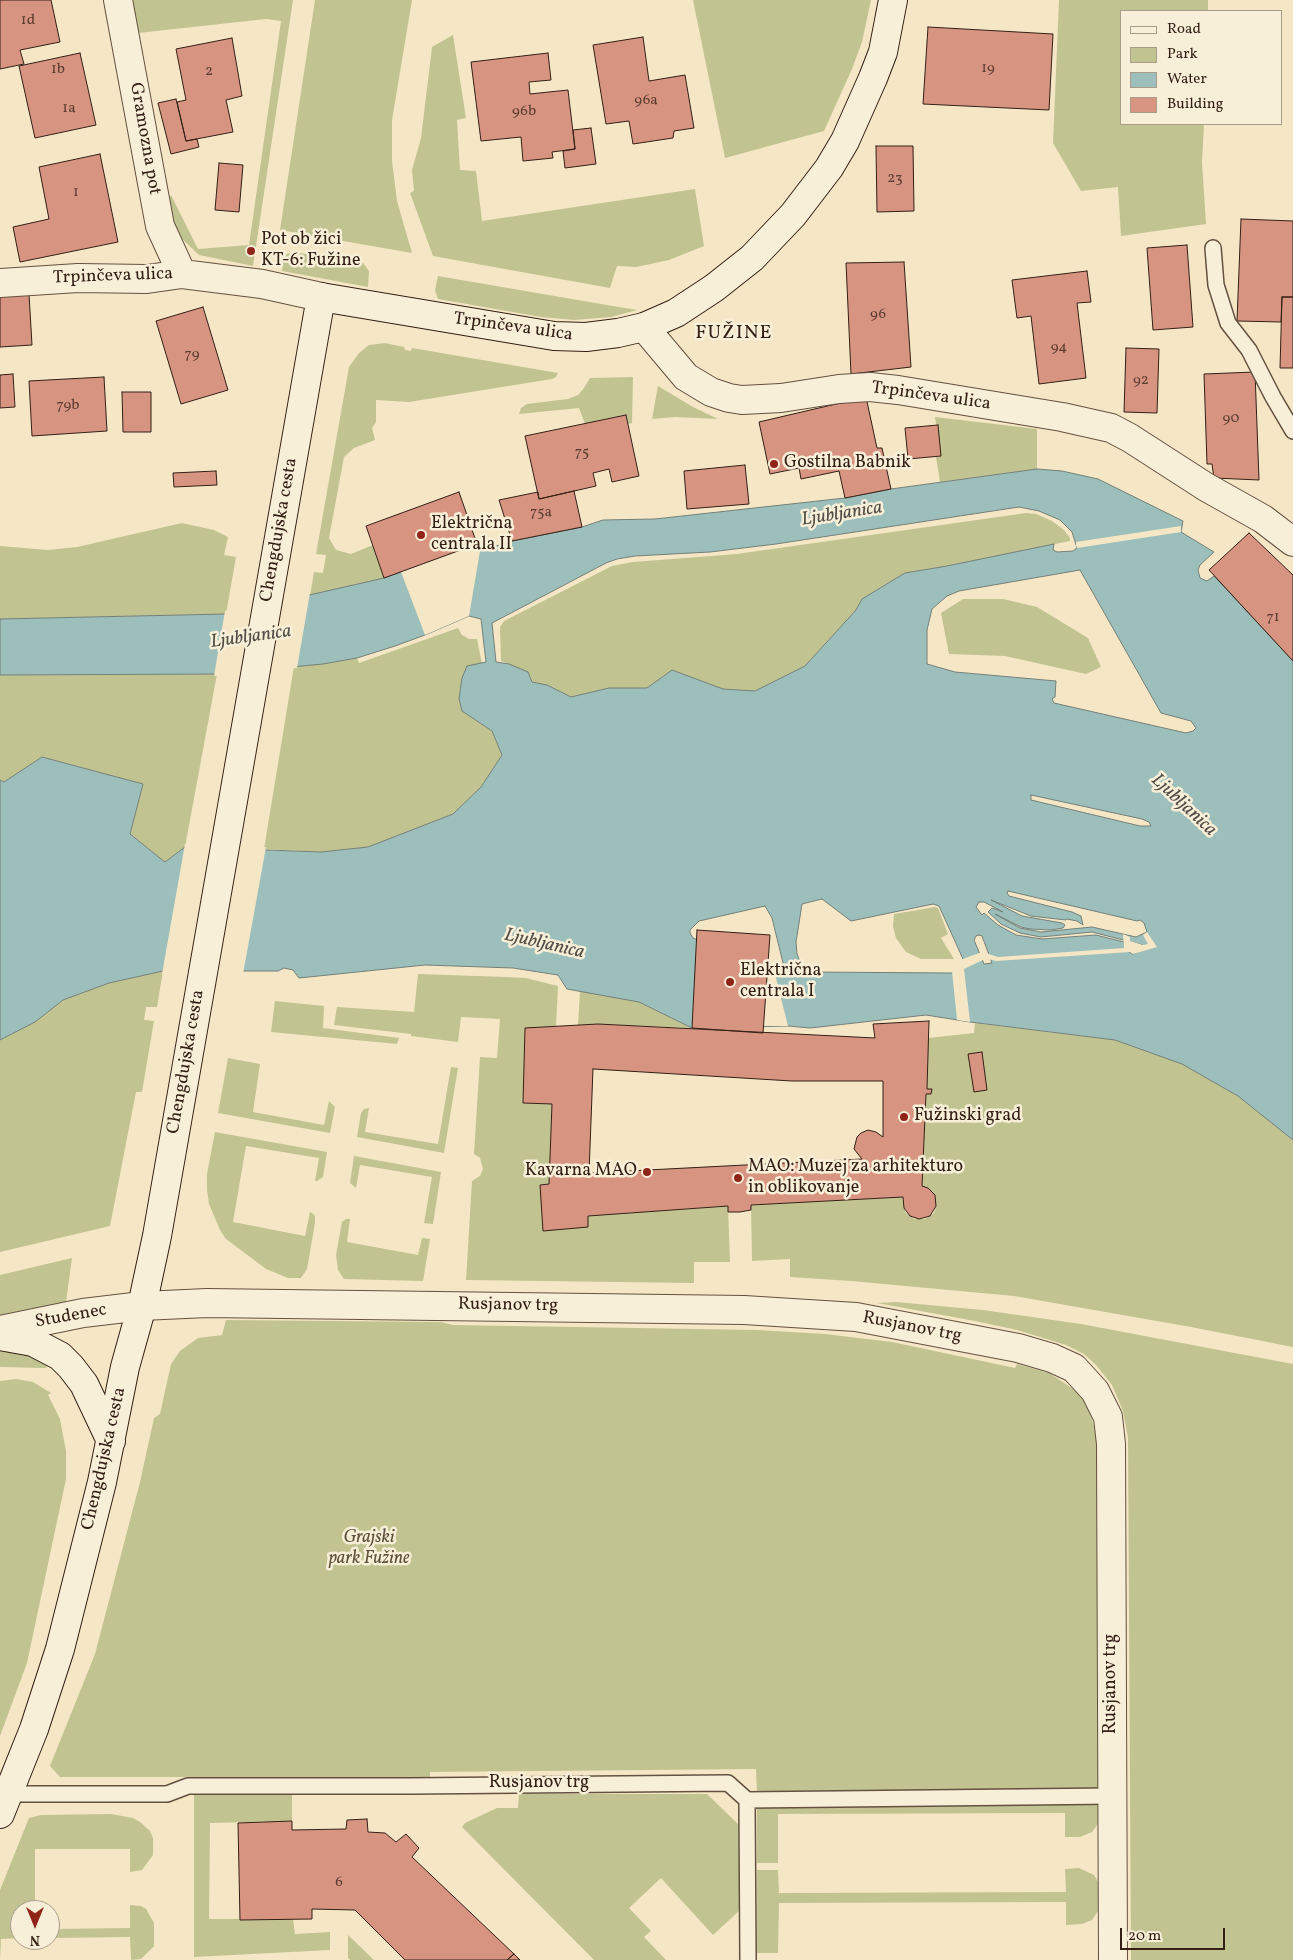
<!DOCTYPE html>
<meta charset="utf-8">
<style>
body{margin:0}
#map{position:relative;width:1293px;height:1960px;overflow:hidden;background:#f5e7c5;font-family:Vollkorn,serif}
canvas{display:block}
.legend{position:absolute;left:1120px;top:10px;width:162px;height:115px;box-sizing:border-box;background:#f8efd9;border:1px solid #a99c8b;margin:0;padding:6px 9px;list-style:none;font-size:15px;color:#331f15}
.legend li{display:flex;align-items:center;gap:10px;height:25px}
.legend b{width:25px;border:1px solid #a99c8b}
.north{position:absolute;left:10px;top:1900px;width:50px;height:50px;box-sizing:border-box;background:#f8efd9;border:1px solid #a99c8b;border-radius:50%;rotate:180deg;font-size:14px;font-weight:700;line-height:20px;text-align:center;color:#331f15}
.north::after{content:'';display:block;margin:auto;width:18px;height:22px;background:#8f2418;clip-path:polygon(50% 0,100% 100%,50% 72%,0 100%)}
.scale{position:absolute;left:1120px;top:1928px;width:105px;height:22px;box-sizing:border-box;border:2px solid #331f15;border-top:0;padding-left:6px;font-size:15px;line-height:18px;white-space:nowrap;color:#331f15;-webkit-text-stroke:4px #f8efd9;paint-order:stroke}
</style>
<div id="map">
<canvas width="1293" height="1960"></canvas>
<ul class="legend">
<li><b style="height:6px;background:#f8efd9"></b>Road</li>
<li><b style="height:14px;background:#c1c491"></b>Park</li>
<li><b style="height:14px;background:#9dbfbb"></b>Water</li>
<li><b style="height:14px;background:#d69481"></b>Building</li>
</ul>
<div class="north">N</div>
<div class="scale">20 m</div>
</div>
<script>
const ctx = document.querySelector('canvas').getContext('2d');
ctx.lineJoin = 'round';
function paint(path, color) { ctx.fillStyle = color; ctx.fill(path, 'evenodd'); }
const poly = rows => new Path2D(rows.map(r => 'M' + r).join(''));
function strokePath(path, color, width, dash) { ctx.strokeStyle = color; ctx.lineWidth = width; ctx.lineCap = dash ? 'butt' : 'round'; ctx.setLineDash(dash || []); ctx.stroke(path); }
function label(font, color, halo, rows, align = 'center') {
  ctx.font = font + ' Vollkorn,serif'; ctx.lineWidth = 5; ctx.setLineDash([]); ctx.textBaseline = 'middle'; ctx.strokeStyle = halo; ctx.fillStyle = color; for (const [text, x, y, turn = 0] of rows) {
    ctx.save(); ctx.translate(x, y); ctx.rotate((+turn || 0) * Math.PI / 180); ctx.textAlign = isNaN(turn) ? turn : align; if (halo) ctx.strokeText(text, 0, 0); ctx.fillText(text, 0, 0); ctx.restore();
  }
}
paint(poly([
 [132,0,293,0,253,266,199,255,181,238,175,230,168,200,171,195,198,249,249,245,281,21,266,19,138,33],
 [315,0,412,0,392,120,392,161,397,201,412,253,280,230],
 [693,0,871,0,862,42,852,69,824,131,725,158],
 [1059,0,1208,0,1208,11,1122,11,1122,124,1204,124,1202,162,1206,224,1121,236,1118,187,1081,191,1053,143],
 [453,35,466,118,457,120,460,170,476,171,482,221,695,189,704,246,669,260,636,267,617,266,610,288,433,256,410,193,414,191,412,170,421,138,432,47],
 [294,252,363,263,369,271,368,287,282,271,283,260,287,254],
 [438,276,607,305,637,310,611,317,574,320,541,317,438,299,435,290],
 [385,343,404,347,405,350,411,351,412,348,558,373,556,377,552,379,409,402,376,400,376,422,372,428,375,440,354,448,344,457,329,538,336,550,351,554,373,545,384,578,310,596,314,572,323,573,326,555,316,554,349,367,359,353,369,345],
 [633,377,632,423,628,424,626,415,585,424,579,408,519,414,521,408,527,404,568,399,578,395,584,388,590,378],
 [658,386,693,407,718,419,675,417,652,419],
 [935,417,1037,429,1037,469,940,482,936,457,941,456],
 [1026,513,1036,514,1052,521,1064,530,1070,538,1070,541,947,566,905,573,862,599,856,610,805,666,755,691,723,689,672,670,647,688,609,688,571,697,547,685,532,682,509,664,501,661,500,627,504,621,612,566,633,562,737,554],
 [182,523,214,530,228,537,224,555,236,557,226,614,0,619,0,546,48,550,77,547],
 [963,599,1003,599,1037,607,1088,638,1101,667,1086,674,1005,656,949,654,941,613],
 [458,628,462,635,469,639,477,639,482,664,462,711,492,731,502,755,481,787,453,814,368,847,321,852,264,849,294,666,323,664,357,658,359,663],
 [217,674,185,847,165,862,130,834,143,784,42,757,4,782,0,780,0,675],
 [935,907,938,908,948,934,941,938,954,959,921,959,906,952,896,938,893,926,894,914],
 [163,971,157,1007,146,1007,144,1020,154,1021,142,1092,136,1092,110,1226,0,1252,0,1040,35,1022,63,1000,109,983],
 [418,974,506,977,526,978,558,986,556,1026,525,1029,523,1103,552,1104,549,1184,540,1185,588,1227,588,1216,728,1206,730,1262,694,1262,694,1283,466,1280,472,1181,480,1176,483,1169,480,1158,474,1154,480,1057,497,1058,500,1019,461,1017,458,1042,411,1036,411,1034,334,1025,337,1007,414,1012],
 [580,991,639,1002,692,1028,598,1024,578,1025],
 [275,1001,324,1006,323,1028,399,1038,397,1044,271,1032],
 [975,1023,1115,1040,1182,1064,1238,1096,1293,1140,1293,1347,1191,1327,1014,1296,851,1281,790,1277,790,1259,752,1261,751,1205,903,1197,904,1208,906,1213,914,1219,925,1219,934,1213,936,1206,935,1195,928,1188,922,1186,926,1094,931,1094,932,1090,927,1089,928,1038,974,1033],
 [228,1058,260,1064,253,1112,324,1125,329,1101,335,1107,330,1133,218,1113],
 [451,1067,458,1068,444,1153,357,1137,361,1113,364,1109,369,1108,365,1132,438,1144],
 [215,1132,327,1152,323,1177,317,1181,315,1181,319,1158,246,1146,233,1222,305,1236,310,1212,312,1213,315,1216,315,1223,307,1269,301,1278,288,1278,266,1269,226,1239,220,1230,209,1204,207,1190,207,1174],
 [354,1156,441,1172,433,1224,424,1223,432,1177,360,1165,356,1188,350,1183],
 [346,1219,350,1219,347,1242,418,1255,422,1238,430,1239,423,1281,344,1279,338,1270,336,1255,342,1222],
 [72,1258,66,1302,0,1318,0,1275],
 [896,1302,983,1310,1081,1324,1293,1364,1293,1960,1131,1960,1128,1438,1123,1411,1112,1385,1096,1365,1084,1354,1066,1345,1017,1330,975,1321,877,1303],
 [226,1320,441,1322,453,1325,757,1330,825,1334,892,1342,1015,1368,1017,1364,1049,1373,1081,1394,1089,1411,1094,1426,1097,1442,1100,1791,757,1793,756,1769,430,1772,430,1777,60,1777,50,1766,95,1654,140,1482,154,1418,160,1414,171,1364,180,1351,198,1338,222,1335],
 [0,1349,17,1350,51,1365,45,1368,0,1367],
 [16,1379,33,1382,51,1393,48,1395,60,1419,66,1451,66,1479,27,1663,0,1736,0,1381],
 [292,1794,292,1821,210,1823,209,1919,293,1919,295,1934,330,1932,330,1950,194,1957,194,1795],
 [519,1794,707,1794,740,1826,740,1910,713,1935,661,1878,629,1908,651,1931,644,1937,666,1960,594,1960,462,1827,465,1823,497,1808,518,1808],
 [1100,1802,1100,1820,1098,1824,1092,1832,1080,1837,1065,1837,1065,1813,778,1814,778,1863,757,1863,757,1804],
 [41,1815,111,1814,133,1818,140,1822,150,1831,153,1838,153,1855,142,1870,130,1872,130,1849,35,1849,35,1910,20,1910,20,1938,1,1939,0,1960,0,1890,29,1818],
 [1079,1868,1094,1875,1099,1884,1100,1908,1092,1920,1082,1924,1066,1925,1066,1902,779,1903,778,1953,757,1953,757,1870,778,1870,779,1893,1066,1892,1065,1869],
 [130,1905,141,1906,146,1909,154,1923,154,1946,141,1959,131,1960,130,1937,50,1938,50,1929,130,1928],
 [348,1935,374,1960,350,1960,348,1958]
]), '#c1c491');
const water = poly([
 [1037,469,1062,471,1098,479,1183,521,1181,532,1214,552,1200,565,1198,570,1200,578,1207,581,1214,576,1293,661,1293,1140,1238,1096,1182,1064,1115,1040,970,1022,926,1015,810,1028,788,1026,692,1028,639,1002,567,989,558,975,513,968,425,965,299,978,293,970,284,968,278,971,163,971,109,983,63,1000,35,1022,0,1040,0,780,4,782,42,757,143,784,130,834,165,862,185,847,321,852,368,847,453,814,481,787,502,755,492,731,462,711,459,699,462,678,467,666,486,662,481,619,469,616,425,635,395,646,357,658,323,664,217,674,0,675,0,619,226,614,384,578,477,544,480,551,512,541,582,527,603,520,655,519,845,498,891,489,1037,469],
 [1019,507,1039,511,1060,520,1072,532,1077,548,1073,551,1057,552,1053,550,1054,544,947,566,905,573,862,599,856,610,805,666,755,691,723,689,672,670,647,688,609,688,571,697,547,685,532,682,528,672,509,664,496,662,492,623,606,563,617,559,635,556,710,552,776,544,1019,507],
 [1080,570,1161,713,1191,721,1196,728,1193,731,1186,733,1054,703,1052,699,1055,697,1056,681,955,672,927,664,927,630,932,609,947,596,959,591,1080,570],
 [1031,795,1142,819,1149,822,1151,826,1140,826,1031,800,1031,795],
 [1008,891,1137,921,1140,920,1144,923,1147,932,1136,937,1092,927,1041,932,1020,928,995,914,1021,927,1030,929,1050,930,1063,928,1065,925,1062,923,1022,916,991,900,1031,916,1066,920,1067,919,1077,921,1083,925,1081,916,1072,912,1009,896,1007,893,1008,891],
 [822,899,851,921,933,904,939,906,963,959,964,968,952,973,808,972,803,969,797,954,796,942,802,904,822,899],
 [979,902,984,902,1003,912,992,908,988,912,1001,924,1020,933,1041,937,1092,932,1143,945,1144,949,1133,954,1125,950,1124,942,1096,935,1042,939,1016,935,998,925,984,913,982,915,976,907,979,902],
 [765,906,772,918,784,967,774,970,693,938,690,933,690,930,699,921,765,906],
 [979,935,982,936,992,963,984,964,982,959,974,940,976,936,979,935]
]);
paint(water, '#9dbfbb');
strokePath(water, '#737f79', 1);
paint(poly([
 [1181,526,1181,532,1077,548,1076,545,1076,542],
 [477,544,480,551,469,616,425,635,401,572],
 [310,593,297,668,214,676,225,611],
 [185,844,266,847,243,974,162,974],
 [1147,932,1157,947,1133,954,1130,952,996,961,988,959,986,953,998,957,1124,948,1123,934,1130,937,1130,941,1143,945,1148,944,1143,935],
 [982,952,985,959,964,969,970,1022,957,1020,952,971,961,967,960,960],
 [768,968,774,970,788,1026,763,1026]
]), '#f5e7c5');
const building = poly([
 [0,0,51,0,60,42,20,50,24,64,0,69,0,0],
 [928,27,1053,34,1049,110,923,104,928,27],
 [643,37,649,81,685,75,694,128,674,131,673,138,633,144,629,121,606,124,593,45,643,37],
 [232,38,242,96,226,100,233,132,186,141,177,102,186,100,176,49,232,38],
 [80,53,96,125,35,138,19,66,80,53],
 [548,53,551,80,529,82,530,94,568,90,575,149,552,152,553,158,523,161,521,137,481,141,471,62,548,53],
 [176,99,186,141,197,139,199,147,171,154,158,103,176,99],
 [591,128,596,164,565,168,563,151,575,149,573,130,591,128],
 [876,146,913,146,914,211,877,212,876,146],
 [100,154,118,242,20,262,13,227,49,219,39,167,100,154],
 [219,163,243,165,239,212,215,210,219,163],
 [1241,219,1293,221,1293,297,1282,297,1281,322,1237,321,1241,219],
 [1187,245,1193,327,1153,330,1147,248,1187,245],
 [904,262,911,367,851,374,846,263,904,262],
 [1087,271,1091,302,1077,303,1086,378,1039,384,1031,316,1017,318,1012,280,1087,271],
 [29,294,32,345,0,347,0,295,29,294],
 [1282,297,1293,297,1293,368,1280,368,1282,297],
 [203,307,228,390,181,404,156,321,203,307],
 [1126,348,1159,349,1157,413,1124,412,1126,348],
 [1255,372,1259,480,1214,478,1212,464,1207,464,1204,374,1255,372],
 [13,374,15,407,0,408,0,375,13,374],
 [104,377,107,431,32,436,29,381,104,377],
 [122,392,151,392,151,432,123,432,122,392],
 [866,397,877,448,882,448,891,489,845,498,839,471,801,479,799,468,770,474,759,422,866,397],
 [626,415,639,476,612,482,609,469,593,473,596,486,539,499,525,436,626,415],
 [938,425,941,456,908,459,905,428,938,425],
 [745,465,749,504,687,509,684,471,745,465],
 [216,471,217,485,174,487,173,473,216,471],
 [574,491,582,527,512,541,499,500,538,492,539,499,574,491],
 [459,492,477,544,384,578,366,526,459,492],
 [1249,533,1293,575,1293,661,1209,570,1249,533],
 [697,930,770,935,763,1033,692,1028,697,930],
 [929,1021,927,1089,932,1089,931,1094,926,1094,922,1186,928,1188,935,1195,936,1206,930,1216,919,1219,910,1216,904,1208,903,1197,751,1205,751,1210,740,1212,728,1212,728,1206,588,1216,588,1227,543,1231,540,1185,549,1184,552,1104,523,1103,525,1028,598,1024,875,1038,873,1024,929,1021],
 [593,1069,792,1081,883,1081,883,1137,876,1132,868,1130,861,1133,857,1137,854,1149,862,1159,589,1173,593,1069],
 [982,1052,987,1090,974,1092,968,1054,982,1052],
 [367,1819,368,1832,385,1833,396,1842,406,1834,419,1848,412,1857,514,1954,507,1960,405,1960,355,1910,312,1909,312,1919,240,1920,238,1823,292,1821,292,1830,346,1829,347,1820,367,1819],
 [514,1954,520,1960,507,1960,514,1954]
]);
paint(building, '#d69481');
strokePath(building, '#331f15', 1);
const lane = poly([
 [1213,248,1216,285,1228,323,1249,350,1273,397,1293,431],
 [8,1794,167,1794,188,1786,410,1786,728,1783,747,1800,748,1960],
 [747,1800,1113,1796]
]);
const street = poly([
 [118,0,160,226,182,274],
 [0,283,78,278,147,279,182,274,262,284,321,297],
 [644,327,686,377,711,392,729,398,742,400,781,398,839,389,870,387,898,390,1062,417,1111,428,1130,438,1206,487,1263,519,1293,542],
 [0,1330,83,1313,142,1306,207,1303,744,1310,856,1317,1018,1348,1052,1358,1074,1368,1095,1391,1108,1417,1111,1444,1113,1960]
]);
const secondary = poly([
 [0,1336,33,1342,60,1356,71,1367,84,1384,111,1441],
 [0,1814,34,1729,60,1649,102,1482,125,1367,142,1306,157,1236,321,297,554,336,586,337,618,333,644,327,676,313,714,288,752,258,793,215,829,168,845,141,873,78,883,52,893,0]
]);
strokePath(lane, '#645141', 18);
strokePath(street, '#645141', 30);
strokePath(secondary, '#331f15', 30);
strokePath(lane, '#f8efd9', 15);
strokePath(street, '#f8efd9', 28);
strokePath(secondary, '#f8efd9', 28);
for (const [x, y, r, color] of [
 [251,251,5,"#8f2418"],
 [774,464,5,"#8f2418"],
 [421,535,5,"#8f2418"],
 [730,982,5,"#8f2418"],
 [904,1117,5,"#8f2418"],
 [647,1172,5,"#8f2418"],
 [738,1178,5,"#8f2418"]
]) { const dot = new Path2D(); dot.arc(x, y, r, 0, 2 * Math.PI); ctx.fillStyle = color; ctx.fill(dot); strokePath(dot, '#f8efd9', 2); }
label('15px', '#5c3c30', null, [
 ["1d",28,21],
 ["19",988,69],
 ["1b",58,70],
 ["2",209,72],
 ["96a",646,101],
 ["1a",69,109],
 ["96b",524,112],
 ["23",895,179],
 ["1",76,193],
 ["96",878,315],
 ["94",1059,348],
 ["79",192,355],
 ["92",1141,381],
 ["79b",68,406],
 ["90",1231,419],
 ["75",582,453],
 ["75a",541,513],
 ["71",1273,618],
 ["6",339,1883]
]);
label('18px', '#331f15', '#f8efd9', [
 ["Gramozna pot",144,139,80],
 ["Trpinčeva ulica",113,277,-2],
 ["Trpinčeva ulica",513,328,8],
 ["Trpinčeva ulica",931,397,8],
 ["Chengdujska cesta",280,530,-80],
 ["Chengdujska cesta",187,1062,-80],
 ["Rusjanov trg",508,1306,1],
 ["Studenec",71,1317,-10],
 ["Rusjanov trg",912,1328,11],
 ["Chengdujska cesta",105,1459,-77],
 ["Rusjanov trg",1112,1684,-90],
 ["Rusjanov trg",539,1784]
]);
label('18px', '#331f15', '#f8efd9', [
 ["Pot ob žici",261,241],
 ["KT-6: Fužine",261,262],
 ["Gostilna Babnik",784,464],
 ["Električna",431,525],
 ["centrala II",431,546],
 ["Električna",740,972],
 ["centrala I",740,993],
 ["Fužinski grad",914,1117],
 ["MAO: Muzej za arhitekturo",748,1168],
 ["in oblikovanje",748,1189],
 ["Kavarna MAO",637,1172,"right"]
], 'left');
label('italic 18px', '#5e513a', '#f8efd9', [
 ["Grajski",369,1539],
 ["park Fužine",369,1560]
]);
label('italic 19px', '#534f47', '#f8efd9', [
 ["Ljubljanica",842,515,-9],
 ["Ljubljanica",251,638,-8],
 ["Ljubljanica",1183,806,43],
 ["Ljubljanica",544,945,13]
]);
ctx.letterSpacing = '1px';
label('20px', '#331f15', '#f8efd9', [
 ["FUŽINE",734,334]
]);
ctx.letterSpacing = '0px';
</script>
